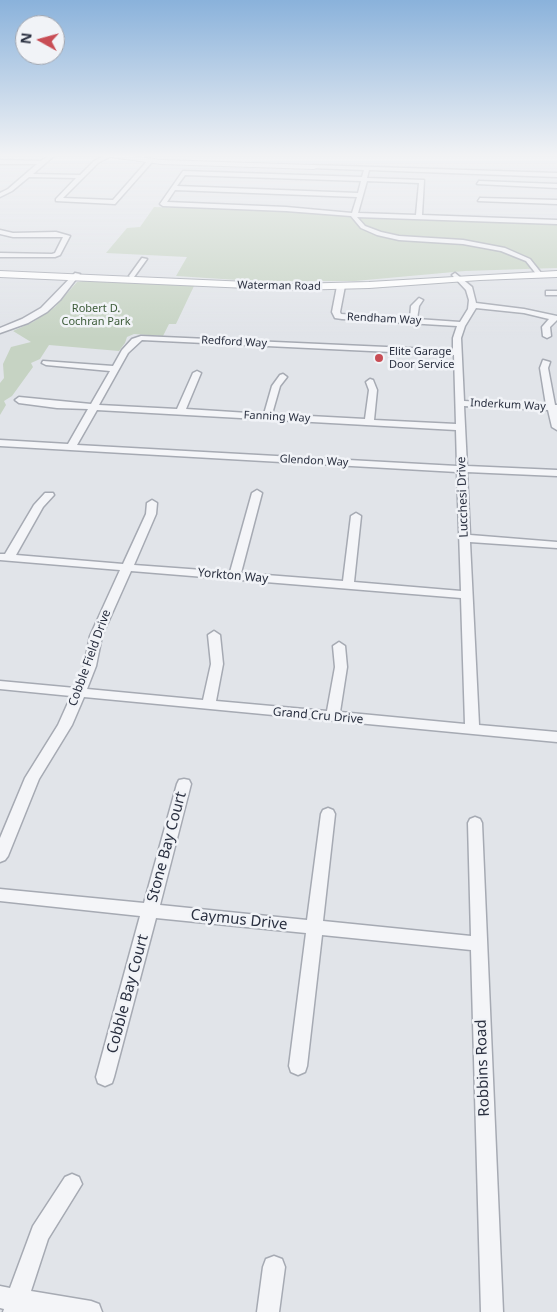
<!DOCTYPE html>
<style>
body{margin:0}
#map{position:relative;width:557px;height:1312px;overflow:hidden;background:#e1e4e9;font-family:"Noto Sans",sans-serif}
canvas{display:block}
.north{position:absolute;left:15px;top:15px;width:50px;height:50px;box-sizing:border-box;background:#f1f3f7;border:1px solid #a1a5ae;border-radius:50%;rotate:277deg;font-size:14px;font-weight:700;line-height:20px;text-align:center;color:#2a3040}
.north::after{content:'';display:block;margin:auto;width:18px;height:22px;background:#c84d55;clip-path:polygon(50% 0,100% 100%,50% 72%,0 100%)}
</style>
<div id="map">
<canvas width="557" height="1312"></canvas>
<div class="north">N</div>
</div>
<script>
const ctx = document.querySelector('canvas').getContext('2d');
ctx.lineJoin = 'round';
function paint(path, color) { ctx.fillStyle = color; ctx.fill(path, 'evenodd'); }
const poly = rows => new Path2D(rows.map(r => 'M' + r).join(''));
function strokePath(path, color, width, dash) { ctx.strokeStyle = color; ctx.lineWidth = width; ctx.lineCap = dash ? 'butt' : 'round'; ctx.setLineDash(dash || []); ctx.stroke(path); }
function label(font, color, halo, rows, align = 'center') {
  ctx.font = font + ' "Noto Sans",sans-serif'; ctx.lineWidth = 5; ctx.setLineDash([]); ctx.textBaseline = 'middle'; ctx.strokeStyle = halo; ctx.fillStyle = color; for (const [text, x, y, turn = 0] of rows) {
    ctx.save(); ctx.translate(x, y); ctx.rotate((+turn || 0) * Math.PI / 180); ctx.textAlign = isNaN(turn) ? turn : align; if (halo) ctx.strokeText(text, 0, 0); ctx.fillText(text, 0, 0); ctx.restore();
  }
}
paint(poly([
 [154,207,283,210,315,214,557,223,557,268,465,271,355,281,253,281,176,276,187,257,106,253,127,228,140,227],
 [84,281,194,286,176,324,169,324,163,336,134,334,127,337,125,343,119,351,49,345,40,359,31,363,33,367,12,396,4,401,6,405,0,415,0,383,4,378,3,364,11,347,31,342,13,331,33,322,55,307,77,282]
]), '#c6d3c3');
const street = poly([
 [49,155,55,155,33,174,80,175,94,161,106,155,113,155,98,163,63,198,113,200,148,160,153,161,115,204,56,201,56,199,76,178,29,177,12,191,0,197,0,193,8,189,37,164,0,164,0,160,41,161,49,155],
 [314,165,557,173,557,177,369,170,367,178,424,180,422,215,557,220,557,224,357,217,365,226,381,232,399,236,463,240,505,248,530,259,542,274,537,275,526,261,501,251,463,244,399,240,377,235,361,228,351,216,286,211,163,206,160,204,183,171,362,177,364,170,312,168,314,165],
 [185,175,361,181,358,193,177,186,185,175],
 [367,181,419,183,416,215,358,213,367,181],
 [175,190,357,197,352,213,286,207,167,202,175,190],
 [479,181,557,184,557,188,477,184,479,181],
 [480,198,557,200,557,204,478,201,480,198],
 [0,230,13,233,56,232,70,236,60,255,55,257,0,257,0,253,52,254,55,253,63,237,13,237,0,234,0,230],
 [142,258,147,259,134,277,130,277,129,276,142,258],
 [75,273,80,274,60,300,47,312,28,323,0,333,0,328,22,319,41,308,75,273],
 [455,273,472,287,476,303,524,309,557,316,557,320,550,327,551,336,547,338,543,336,542,327,549,319,524,313,476,308,465,326,461,338,464,401,546,405,540,368,543,360,550,362,548,368,555,405,557,405,557,430,552,427,548,410,464,406,467,466,557,470,557,476,467,472,470,535,557,542,557,548,470,542,479,725,557,732,557,742,84,697,72,725,39,779,8,856,5,860,0,862,0,838,25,778,58,725,71,696,0,689,0,681,75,688,84,666,90,636,120,570,0,560,0,554,5,554,34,505,45,493,53,493,54,495,43,507,16,555,123,564,146,514,147,503,152,500,157,503,156,514,134,565,230,572,252,493,257,490,262,493,241,573,343,581,351,516,356,513,361,516,354,582,461,591,457,472,0,446,0,440,68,444,88,409,57,408,19,403,15,400,19,397,91,404,110,371,46,365,42,363,43,361,113,366,122,350,132,339,141,336,453,350,453,338,457,326,342,319,335,318,332,312,337,286,341,284,345,286,340,312,341,314,410,319,411,306,419,298,423,300,419,306,417,319,460,322,468,309,469,300,466,290,452,275,455,273],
 [142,340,454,355,456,424,374,420,377,390,373,380,370,379,366,382,369,390,365,419,272,414,280,386,287,377,283,374,280,375,272,386,264,414,186,409,201,373,197,371,193,373,177,409,99,405,128,353,142,340],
 [97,410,456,430,457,466,77,445,97,410],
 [131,571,461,598,465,724,340,712,347,667,345,646,339,642,333,646,335,667,327,711,216,701,223,664,220,635,214,631,208,635,211,664,203,700,87,689,96,666,102,636,131,571],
 [546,291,557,291,557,295,546,295,546,291],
 [184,779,189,780,191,784,160,905,307,920,321,814,323,810,328,808,333,810,335,814,323,921,471,936,468,823,470,819,475,817,480,819,482,823,503,1312,481,1312,471,950,322,935,307,1066,305,1072,298,1075,291,1072,289,1066,306,933,156,918,114,1077,112,1083,105,1086,98,1083,96,1077,140,916,0,901,0,889,144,903,177,784,179,780,184,779],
 [72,1174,79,1177,82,1184,48,1239,31,1291,91,1301,99,1304,102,1312,3,1312,4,1309,0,1308,0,1286,10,1288,33,1226,65,1177,72,1174],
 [274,1256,282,1259,285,1267,279,1312,257,1312,263,1267,266,1259,274,1256]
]);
const secondary = poly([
 [108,155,125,155,161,160,314,165,318,167,314,169,161,164,111,157,108,155],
 [0,271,293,284,369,282,557,271,557,277,480,280,369,288,293,290,0,277,0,271]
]);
strokePath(street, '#a6aab3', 3);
strokePath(secondary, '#a6aab3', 2);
paint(street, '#f4f5f8');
paint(secondary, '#fff');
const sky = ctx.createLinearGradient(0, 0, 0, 338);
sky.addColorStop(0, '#8ab2db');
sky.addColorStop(0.46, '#f2f3f5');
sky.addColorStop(1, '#f2f3f500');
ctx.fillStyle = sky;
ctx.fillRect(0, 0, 557, 338);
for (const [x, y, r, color] of [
 [379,358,5,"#c84d55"]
]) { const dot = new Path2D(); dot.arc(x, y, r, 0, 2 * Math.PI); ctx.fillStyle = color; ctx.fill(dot); strokePath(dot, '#f1f3f7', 2); }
label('11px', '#2a3040', '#f1f3f7', [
 ["Waterman Road",279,286,1],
 ["Rendham Way",384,319,3],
 ["Redford Way",234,342,3],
 ["Inderkum Way",508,405,3],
 ["Fanning Way",277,417,3],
 ["Glendon Way",314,461,3]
]);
label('11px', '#3c5b38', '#f1f3f7', [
 ["Robert D.",96,309],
 ["Cochran Park",96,322]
]);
label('11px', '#2a3040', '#f1f3f7', [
 ["Elite Garage",389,352],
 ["Door Service",389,365]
], 'left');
label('12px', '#2a3040', '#f1f3f7', [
 ["Lucchesi Drive",463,497,-92],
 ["Yorkton Way",233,576,5],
 ["Cobble Field Drive",90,658,-70],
 ["Grand Cru Drive",318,716,5]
]);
label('15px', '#2a3040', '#f1f3f7', [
 ["Stone Bay Court",167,847,-75],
 ["Caymus Drive",239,920,6],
 ["Cobble Bay Court",128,994,-75],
 ["Robbins Road",483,1068,-92]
]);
</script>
